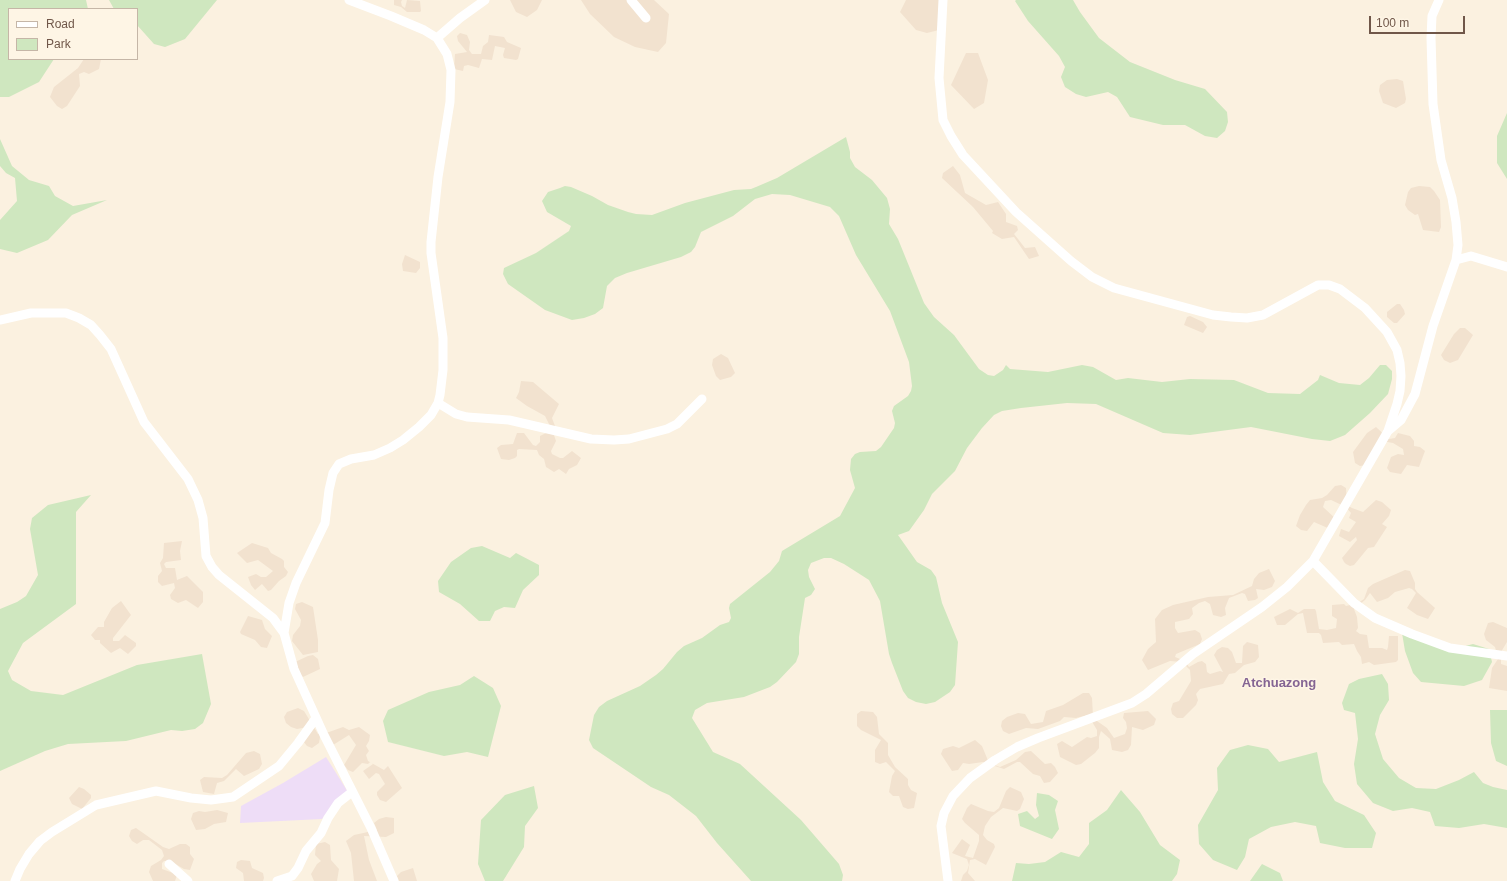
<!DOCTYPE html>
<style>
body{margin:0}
#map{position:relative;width:1507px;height:881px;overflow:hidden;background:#fbf1e0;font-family:Helvetica,sans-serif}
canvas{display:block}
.legend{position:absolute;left:8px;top:8px;width:130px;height:52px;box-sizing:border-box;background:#fef5e5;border:1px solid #c5b6a7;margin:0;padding:5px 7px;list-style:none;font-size:12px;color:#705749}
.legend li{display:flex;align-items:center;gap:8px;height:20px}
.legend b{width:20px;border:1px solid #c5b6a7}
.scale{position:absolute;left:1369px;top:16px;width:96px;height:18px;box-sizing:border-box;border:2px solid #705749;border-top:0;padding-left:5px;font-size:12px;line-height:14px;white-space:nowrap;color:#705749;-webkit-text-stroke:3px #fef5e5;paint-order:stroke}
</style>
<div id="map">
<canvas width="1507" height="881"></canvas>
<ul class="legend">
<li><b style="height:5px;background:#fff"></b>Road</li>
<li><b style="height:11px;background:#cfe7bf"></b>Park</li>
</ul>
<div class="scale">100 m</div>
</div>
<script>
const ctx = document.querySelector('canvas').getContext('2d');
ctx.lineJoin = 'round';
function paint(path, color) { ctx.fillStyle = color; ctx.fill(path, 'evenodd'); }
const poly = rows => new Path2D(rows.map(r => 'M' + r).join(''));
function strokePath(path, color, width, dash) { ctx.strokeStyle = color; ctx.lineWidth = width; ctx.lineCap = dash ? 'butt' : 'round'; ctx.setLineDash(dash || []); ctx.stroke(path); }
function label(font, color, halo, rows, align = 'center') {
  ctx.font = font + ' Helvetica,sans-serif'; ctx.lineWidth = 3; ctx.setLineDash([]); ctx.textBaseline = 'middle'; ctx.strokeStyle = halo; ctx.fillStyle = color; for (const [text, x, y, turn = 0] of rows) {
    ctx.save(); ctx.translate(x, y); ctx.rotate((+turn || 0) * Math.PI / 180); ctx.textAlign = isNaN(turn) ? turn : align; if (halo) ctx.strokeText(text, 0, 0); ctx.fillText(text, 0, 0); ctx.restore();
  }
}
paint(poly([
 [394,0,402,0,401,2,402,6,405,8,407,0,420,1,421,11,420,12,407,12,401,7,394,5],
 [510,0,542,0,537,10,527,17,516,12],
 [581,0,654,0,669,14,666,43,658,52,635,47,614,37,590,14],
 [906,0,940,0,939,30,927,33,916,30,900,12],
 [460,33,467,35,470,42,469,50,472,54,481,54,483,46,488,42,489,35,504,37,507,42,521,48,518,59,516,60,504,58,503,55,505,48,495,46,492,60,482,59,479,68,468,65,464,66,463,71,454,69,455,54,467,52,458,41,457,36],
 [966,53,978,53,988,80,984,103,974,109,951,85],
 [84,59,101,59,99,69,89,74,84,72,79,74,80,86,67,106,62,109,57,106,50,97,54,87,78,68],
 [1397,79,1403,81,1406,99,1405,103,1396,108,1383,103,1379,91,1380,85,1387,80],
 [953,166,960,175,965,193,986,205,998,202,1006,214,1006,222,1017,226,1018,230,1014,234,1018,239,1025,248,1035,247,1039,256,1029,259,1014,237,1002,239,992,233,993,231,973,207,942,178,943,173],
 [1419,186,1430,187,1434,191,1440,200,1441,227,1439,232,1423,230,1418,214,1415,215,1408,210,1405,205,1408,192,1411,188],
 [405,255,420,262,420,268,416,273,403,271,402,264],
 [1397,304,1400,304,1404,310,1405,314,1397,323,1394,323,1387,317,1387,312],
 [1190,316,1203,322,1207,327,1203,333,1184,325,1187,317],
 [1460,328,1465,328,1473,335,1458,360,1450,363,1444,360,1441,355,1454,334],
 [721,354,728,358,735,373,731,377,720,380,716,376,712,365,713,359],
 [521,381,533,382,559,404,552,418,555,426,553,432,556,441,551,451,552,454,560,458,563,458,572,451,581,458,577,465,569,469,566,474,559,469,554,472,546,467,544,459,539,455,537,450,519,449,517,450,517,456,515,458,509,460,501,459,497,448,501,445,513,444,517,433,524,433,533,445,536,446,540,442,540,436,548,432,550,426,545,416,527,406,516,398,519,392],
 [1376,427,1389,439,1395,438,1398,433,1410,436,1414,441,1414,446,1420,447,1425,451,1419,467,1407,465,1401,474,1390,472,1387,468,1391,457,1398,454,1404,455,1403,449,1393,443,1382,441,1366,465,1360,466,1355,463,1353,452,1367,433],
 [1341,485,1346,488,1347,505,1352,508,1363,512,1376,500,1382,502,1391,510,1389,516,1382,524,1387,527,1374,547,1368,548,1354,565,1350,566,1346,564,1344,562,1342,558,1357,540,1356,537,1350,542,1339,536,1341,529,1349,532,1356,522,1349,518,1351,513,1346,507,1331,500,1325,501,1323,507,1336,519,1330,529,1314,522,1307,531,1301,530,1296,526,1300,515,1306,505,1310,500,1322,498,1327,495,1335,486],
 [182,541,180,551,181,560,166,562,164,564,166,568,175,568,177,580,187,576,203,592,203,602,198,608,186,600,178,603,171,599,170,595,175,588,174,583,162,586,158,582,158,576,162,571,160,563,163,558,164,543],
 [252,543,268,548,271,553,282,559,284,561,284,567,288,572,286,576,279,581,271,590,268,591,262,584,255,590,251,585,248,577,256,574,261,577,266,577,273,571,258,560,247,563,237,553],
 [1269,569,1275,581,1272,587,1264,590,1256,589,1258,598,1255,600,1248,601,1245,594,1242,593,1229,598,1225,608,1226,615,1221,617,1213,615,1210,604,1205,601,1199,603,1192,608,1193,614,1189,619,1175,622,1175,628,1178,633,1195,630,1200,633,1202,639,1200,644,1176,654,1175,657,1185,661,1189,667,1198,662,1202,661,1206,664,1207,672,1210,674,1220,671,1223,672,1214,655,1217,650,1222,647,1228,648,1232,652,1236,663,1242,663,1243,646,1247,642,1258,645,1259,657,1255,662,1244,665,1235,673,1229,674,1223,684,1200,689,1196,694,1198,700,1196,705,1183,718,1177,718,1172,714,1171,709,1173,703,1179,701,1191,681,1190,670,1182,662,1170,661,1148,670,1142,660,1148,649,1156,642,1155,619,1162,610,1173,605,1208,597,1233,595,1252,586,1254,579,1259,573],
 [1405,570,1410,571,1415,583,1415,589,1417,592,1435,608,1428,619,1417,615,1407,608,1416,593,1412,589,1409,588,1395,592,1388,598,1377,602,1370,593,1365,600,1354,609,1357,617,1358,628,1356,631,1360,634,1367,635,1369,648,1382,648,1387,650,1388,647,1389,636,1398,636,1398,660,1396,662,1374,665,1369,662,1362,664,1361,657,1357,651,1354,644,1342,645,1339,642,1323,643,1321,635,1319,633,1307,633,1303,613,1298,614,1285,625,1277,625,1274,617,1290,609,1298,613,1304,609,1315,609,1316,611,1319,629,1327,630,1336,628,1337,619,1332,616,1332,605,1344,604,1346,606,1358,603,1364,599,1368,588,1373,584],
 [121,601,131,615,113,638,113,641,119,641,125,635,136,643,136,646,128,654,120,648,111,653,100,643,100,640,95,640,91,635,98,627,104,627,104,622,112,608],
 [302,602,313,607,318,640,318,652,303,655,292,641,293,635,300,626,301,620,295,609,296,604],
 [248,616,262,620,265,629,272,636,267,648,261,647,255,640,241,634,240,632],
 [1493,622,1507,628,1507,642,1501,652,1501,664,1507,666,1507,691,1489,688,1492,668,1498,659,1495,647,1486,640,1484,634,1488,623],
 [313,655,318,659,320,669,303,677,299,673,295,662,308,656],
 [1083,693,1089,693,1092,698,1093,716,1097,721,1107,728,1114,738,1125,734,1127,728,1126,722,1123,718,1124,713,1148,711,1156,719,1154,725,1143,730,1132,727,1131,745,1128,750,1122,752,1112,750,1110,739,1101,731,1099,737,1099,748,1095,753,1081,764,1076,765,1060,757,1057,744,1062,741,1072,747,1087,737,1091,738,1097,736,1097,730,1088,715,1076,718,1064,717,1060,721,1038,729,1026,728,1009,734,1003,731,1001,726,1002,721,1007,717,1018,713,1025,714,1031,724,1043,722,1046,711,1063,705],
 [298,708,304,711,318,734,329,732,343,727,349,730,359,727,370,735,369,741,366,746,369,751,366,755,368,761,384,770,388,766,402,788,386,802,380,800,377,795,377,792,385,784,379,774,376,773,369,779,363,771,373,764,370,762,368,764,362,763,353,772,348,770,344,765,356,745,349,735,333,745,320,737,319,743,312,748,307,746,303,741,308,727,297,729,291,727,286,723,284,717,287,712],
 [861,711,873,712,877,717,879,734,888,743,888,755,895,767,908,779,908,785,911,790,917,793,914,808,908,809,903,807,899,796,893,796,889,792,892,776,895,771,886,762,880,764,875,762,875,750,881,740,861,730,857,726,857,714],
 [975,740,982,746,989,763,1000,767,1016,760,1025,752,1031,751,1045,764,1051,763,1055,767,1058,773,1050,782,1044,783,1040,776,1033,774,1020,762,1017,762,1004,769,983,762,969,764,963,763,958,770,952,771,941,754,943,749,953,746,959,748],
 [254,751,260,754,262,764,259,769,244,776,236,769,224,781,217,783,214,794,203,792,200,780,204,777,222,778,227,775,246,753],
 [79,787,84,789,91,795,91,798,82,809,72,804,69,798],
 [1010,787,1021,792,1024,799,1020,809,1017,811,1003,808,991,817,985,826,983,835,987,840,994,844,995,847,986,865,975,859,970,860,968,873,975,881,961,881,963,875,967,871,969,865,967,859,952,853,962,839,970,845,965,856,973,858,979,841,979,835,965,823,962,819,967,808,971,804,988,811,994,812,999,808,1006,791],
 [217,810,228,813,226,822,214,824,205,829,196,830,191,819,193,813,199,811,205,812],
 [386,817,394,818,394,833,386,837,364,836,369,860,377,881,354,881,351,853,346,841,354,835,377,830,374,823,379,819],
 [136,828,163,847,169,849,180,844,186,844,190,847,190,854,194,859,190,870,184,869,170,861,164,861,162,863,162,869,176,874,177,875,175,881,153,881,149,872,151,866,161,860,164,856,162,850,149,840,143,840,137,844,132,841,129,836,131,830],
 [325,842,330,845,331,860,339,869,337,881,314,881,311,874,317,864,321,861,315,855,316,844],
 [241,860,250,861,252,868,263,873,264,878,263,881,244,881,243,873,236,868,237,862],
 [413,868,417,881,399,881,397,876,401,872]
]), '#f2e2cf');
paint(poly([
 [326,757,348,792,336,801,322,819,240,823,241,806,283,783]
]), '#eeddf7');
paint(poly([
 [0,0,86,0,88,9,9,9,9,59,54,59,39,82,9,97,0,97],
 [109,0,217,0,185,39,165,47,154,44,137,25,137,9,114,9],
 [1016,0,1073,0,1080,12,1099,38,1130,62,1175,80,1205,89,1227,112,1228,122,1225,131,1217,138,1205,136,1185,125,1163,125,1130,117,1117,97,1108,92,1086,97,1076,94,1065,87,1061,77,1065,67,1059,56,1028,21,1015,1],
 [1507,113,1507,179,1497,163,1497,136],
 [846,137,850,152,850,158,855,167,872,180,887,198,890,209,889,224,898,239,924,303,934,317,954,335,979,369,988,375,994,376,1003,370,1006,365,1010,369,1048,372,1082,365,1093,367,1116,380,1128,378,1162,382,1190,379,1234,380,1268,393,1300,394,1318,380,1320,375,1339,383,1360,385,1369,378,1380,365,1386,365,1392,371,1392,379,1388,394,1370,413,1345,435,1330,441,1312,439,1251,427,1190,435,1163,433,1096,404,1067,403,1021,408,1002,411,994,415,982,428,967,448,955,471,932,494,924,510,909,531,898,535,917,562,931,570,936,577,942,603,958,642,955,685,950,692,935,702,926,704,916,702,908,698,903,691,892,663,889,654,880,601,869,580,844,564,831,558,824,558,811,563,808,570,809,577,815,589,811,595,805,598,799,637,799,654,796,662,777,682,770,687,744,697,707,703,695,710,692,718,713,752,740,764,801,820,839,864,843,875,842,881,751,881,717,843,696,816,669,795,651,787,593,748,589,740,594,715,599,707,607,701,640,686,656,675,663,669,677,652,684,646,702,638,720,625,729,622,731,618,729,608,730,604,770,572,779,561,782,551,840,516,855,488,850,470,851,459,855,454,860,452,876,451,881,447,894,428,895,423,892,411,894,406,908,396,911,391,912,386,909,362,890,311,856,255,839,216,830,207,790,195,772,194,755,199,733,216,701,232,695,247,691,252,681,257,627,273,615,278,607,286,603,308,595,314,584,318,572,320,545,310,508,284,503,274,504,268,536,253,569,231,571,226,547,212,542,201,548,192,560,188,565,186,571,187,592,196,608,205,628,212,636,214,652,215,685,203,734,190,751,189,756,187,777,178],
 [0,139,12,166,29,180,49,186,55,196,73,206,107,200,72,215,48,240,17,253,0,249,0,220,17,201,15,178,6,173,0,166],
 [91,495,76,512,76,604,23,643,8,671,12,680,31,691,63,695,137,665,202,654,211,704,203,723,195,729,182,731,171,730,126,741,68,744,45,751,0,771,0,609,17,602,26,596,38,575,30,529,32,518,48,505],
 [482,546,510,558,516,553,539,565,539,575,523,590,515,608,504,607,495,611,490,621,479,621,460,604,439,592,438,581,451,562,471,548],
 [1402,633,1454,649,1473,644,1489,649,1492,662,1482,680,1464,686,1421,682,1413,673,1405,651],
 [1382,674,1388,684,1389,700,1380,715,1375,734,1383,759,1399,778,1416,788,1436,789,1459,780,1474,772,1483,783,1493,787,1507,790,1507,828,1484,824,1459,828,1435,826,1430,812,1412,808,1393,811,1373,803,1357,784,1354,764,1358,739,1355,713,1344,710,1342,703,1349,684,1359,679],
 [474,676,493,688,501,706,488,757,467,752,444,756,388,742,383,721,388,710,429,692,460,685],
 [1490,710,1507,710,1507,766,1496,761,1491,743],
 [1248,745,1268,749,1279,762,1317,752,1323,782,1335,801,1364,815,1376,833,1372,848,1345,848,1320,843,1316,826,1295,822,1271,827,1249,839,1245,857,1237,870,1213,860,1199,844,1198,825,1218,790,1217,768,1230,750],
 [534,786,538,808,525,826,524,847,503,881,485,881,478,864,481,820,505,795],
 [1121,790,1140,812,1160,845,1180,860,1177,874,1172,881,1012,881,1016,863,1029,864,1045,862,1061,852,1079,857,1089,844,1089,823,1107,810],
 [1037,793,1049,795,1058,801,1055,810,1059,829,1052,839,1020,826,1018,814,1027,811,1035,819,1039,816,1036,805],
 [1262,864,1280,873,1283,881,1250,881]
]), '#cfe7bf');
strokePath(poly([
 [349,0,391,16,424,30,437,38,447,54,451,70,450,102,438,177,431,242,431,253,443,338,443,370,440,395,438,403,431,415,419,427,403,440,390,448,374,455,351,459,339,464,333,473,329,490,325,523,296,583,289,603,284,633,294,669,324,735,371,828,394,881],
 [631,0,646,18],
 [943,0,939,78,943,120,951,136,963,155,1016,212,1071,261,1092,277,1114,288,1213,315,1231,317,1247,318,1263,315,1318,285,1329,285,1340,289,1365,308,1387,332,1397,350,1400,363,1401,376,1400,391,1397,404,1388,431,1313,561,1287,587,1262,607,1193,654,1146,694,1132,703,1038,738,1017,747,995,760,970,778,953,796,944,813,941,826,948,881],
 [437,38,460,18,485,0],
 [1456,260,1471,256,1507,267],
 [0,320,31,313,66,313,79,318,91,325,100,335,111,349,144,422,188,479,198,500,203,518,206,556,212,567,219,575,273,618,284,633],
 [438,403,456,414,467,417,509,420,591,439,614,440,629,439,667,429,677,424,702,399],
 [1388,431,1401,420,1415,394,1433,326,1456,260,1458,245,1456,222,1452,198,1441,160,1433,104,1431,38,1432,16,1439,0],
 [1313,561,1354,603,1375,618,1412,634,1450,648,1507,656],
 [169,864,188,881],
 [15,881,20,869,29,854,40,841,52,832,96,805,156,791,191,798,211,800,233,797,279,766,298,743,316,718],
 [277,881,292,876,298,868,306,851,321,833,328,818,338,803,352,792]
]), '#fff', 9);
label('bold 13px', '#846493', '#fef5e5', [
 ["Atchuazong",1279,683]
]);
</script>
